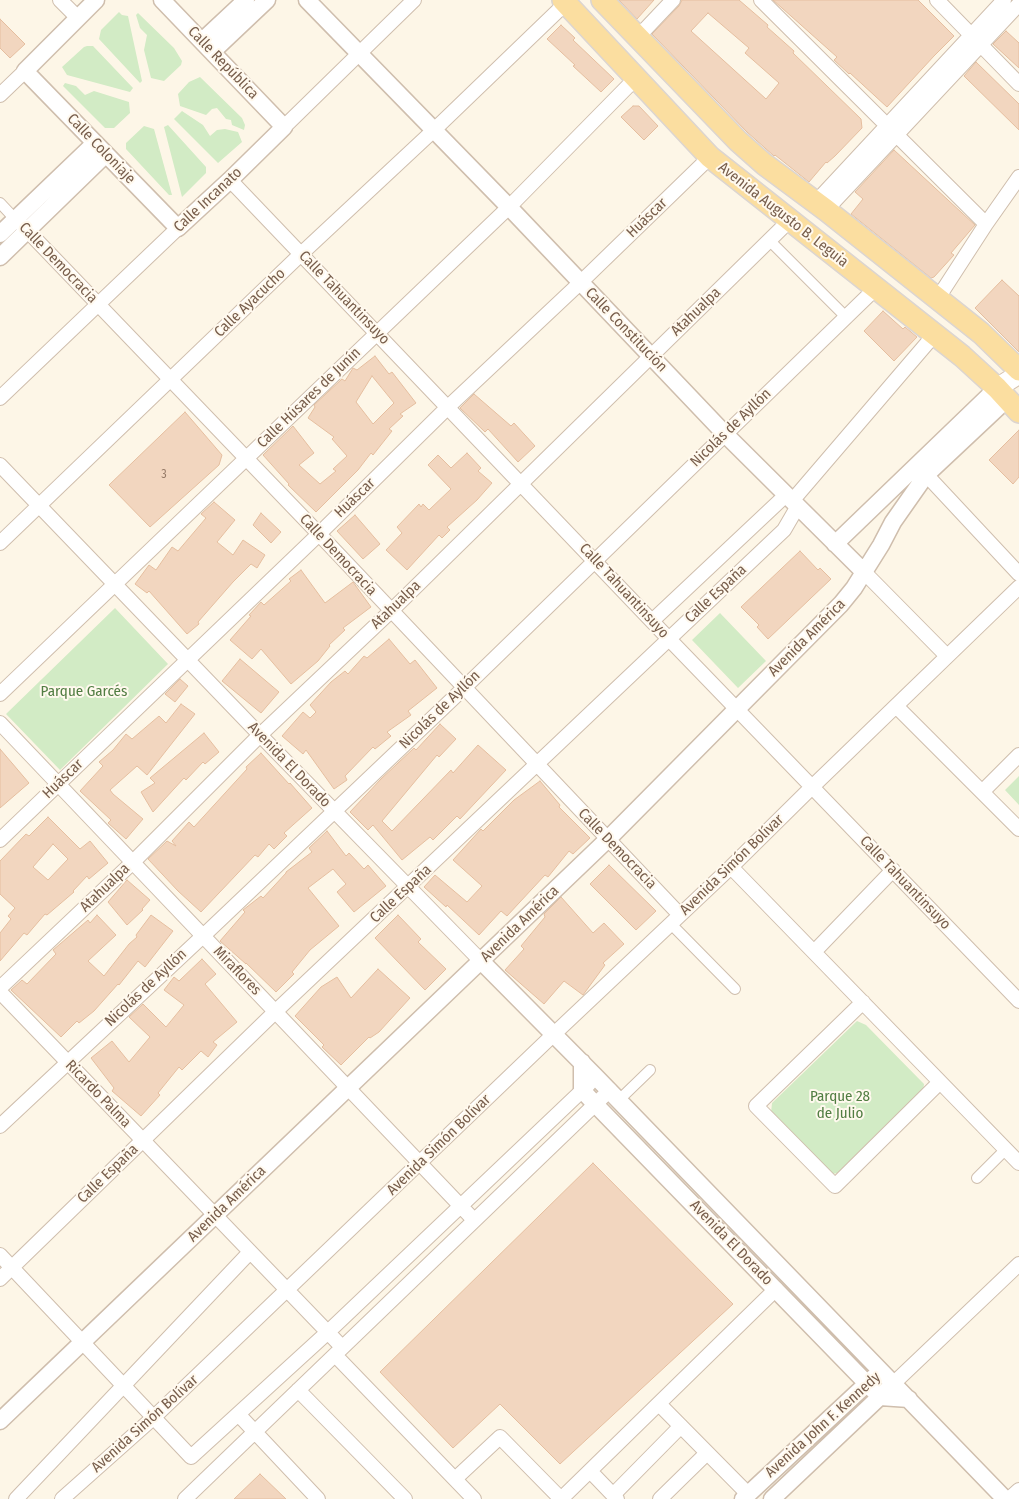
<!DOCTYPE html>
<meta charset="utf-8">
<style>
body{margin:0}
canvas{display:block;background:#fdf6e7}
</style>
<canvas width="1019" height="1499"></canvas>
<script>
const ctx = document.querySelector('canvas').getContext('2d');
ctx.lineJoin = 'round';
function paint(path, color) { ctx.fillStyle = color; ctx.fill(path, 'evenodd'); }
const poly = rows => new Path2D(rows.map(r => 'M' + r).join(''));
function strokePath(path, color, width, dash) { ctx.strokeStyle = color; ctx.lineWidth = width; ctx.lineCap = dash ? 'butt' : 'round'; ctx.setLineDash(dash || []); ctx.stroke(path); }
function label(font, color, halo, rows, align = 'center') {
  ctx.font = font + ' "Fira Sans Condensed",sans-serif'; ctx.lineWidth = 4; ctx.setLineDash([]); ctx.textBaseline = 'middle'; ctx.strokeStyle = halo; ctx.fillStyle = color; for (const [text, x, y, turn = 0] of rows) {
    ctx.save(); ctx.translate(x, y); ctx.rotate((+turn || 0) * Math.PI / 180); ctx.textAlign = isNaN(turn) ? turn : align; if (halo) ctx.strokeText(text, 0, 0); ctx.fillText(text, 0, 0); ctx.restore();
  }
}
paint(poly([
 [119,12,122,15,128,16,142,81,140,83,99,39,101,30],
 [138,13,174,48,182,61,181,65,164,81,151,78,144,50,147,35,140,28,136,15],
 [87,46,93,46,133,88,130,92,67,75,62,67,84,47],
 [200,77,242,118,245,125,244,130,232,125,231,120,226,119,217,108,212,109,206,115,180,106,178,94,189,82],
 [65,83,76,86,85,95,94,91,129,102,130,113,114,128,105,128,63,86],
 [182,111,203,125,210,136,217,130,225,129,238,132,242,142,218,163,174,119],
 [168,125,206,167,206,173,182,197,164,127],
 [144,126,154,129,172,195,169,195,126,149,126,143],
 [115,608,168,664,60,770,6,714],
 [720,613,766,661,738,688,692,640],
 [1019,776,1019,805,1005,790],
 [857,1021,866,1025,924,1084,923,1092,841,1172,833,1174,826,1171,771,1113,772,1103]
]), '#d2ebc5');
const building = poly([
 [619,0,654,0,637,19,619,0],
 [682,0,739,0,768,25,767,27,794,51,793,53,861,119,862,128,835,156,827,163,826,162,809,182,775,155,774,156,747,132,652,34,679,6,682,0],
 [708,13,749,48,745,53,779,83,766,99,691,31,708,13],
 [773,0,918,0,954,36,934,56,887,107,850,73,849,74,834,60,837,57,773,0],
 [0,19,25,44,10,58,0,48,0,19],
 [561,25,575,38,573,40,614,79,601,92,573,66,575,65,547,39,561,25],
 [1006,31,1019,43,1019,68,993,44,1006,31],
 [976,62,1019,104,1019,130,964,76,976,62],
 [633,106,639,106,658,126,644,140,621,117,633,106],
 [894,150,975,225,951,253,954,255,934,277,931,278,851,214,863,199,855,192,894,150],
 [1002,280,1019,296,1019,352,975,308,1002,280],
 [883,311,903,329,905,327,917,337,894,361,864,331,883,311],
 [375,356,389,374,392,372,416,403,400,414,403,416,389,429,392,431,373,455,371,453,358,470,316,512,288,485,289,484,263,455,293,426,314,453,299,465,320,484,336,471,333,469,347,456,332,439,334,437,308,418,315,407,314,405,342,379,345,381,353,368,357,370,375,356],
 [372,376,394,403,373,424,356,402,372,376],
 [474,394,511,426,514,423,535,446,518,462,488,429,485,432,460,408,474,394],
 [185,412,222,455,219,465,150,527,109,485,185,412],
 [1019,430,1019,477,1013,484,989,460,1019,430],
 [467,453,481,468,478,471,492,483,477,500,447,527,450,530,442,538,439,535,407,570,386,550,402,533,397,527,419,504,421,507,423,504,429,510,451,489,428,465,438,455,451,468,467,453],
 [214,502,235,520,217,542,233,555,243,540,265,555,257,568,251,564,233,582,198,622,199,624,187,634,149,591,147,593,135,584,149,565,156,570,172,547,178,551,206,518,201,514,214,502],
 [261,513,281,532,271,543,253,525,261,513],
 [355,515,380,544,363,559,337,531,355,515],
 [800,551,818,570,820,568,831,579,768,639,757,627,759,625,741,607,800,551],
 [301,570,325,603,353,582,371,607,343,628,345,630,329,645,330,646,318,661,291,684,261,649,252,659,230,640,251,616,249,615,261,602,264,605,291,581,289,579,301,570],
 [389,639,410,664,415,660,437,688,408,711,411,715,387,732,391,736,375,749,373,747,345,776,347,780,334,789,306,750,303,754,282,736,303,712,310,718,316,712,310,705,331,682,345,671,348,674,364,656,367,658,389,639],
 [240,659,279,692,261,713,222,681,240,659],
 [180,679,188,686,175,702,165,694,180,679],
 [181,704,195,714,147,775,137,766,110,790,113,794,143,819,126,839,108,823,111,820,80,791,103,766,99,762,113,750,126,734,132,739,159,716,166,723,181,704],
 [440,724,456,739,439,757,437,755,382,821,392,831,451,770,453,773,478,745,506,770,460,819,457,816,433,840,430,837,402,860,373,825,368,830,350,812,381,779,414,748,416,750,440,724],
 [204,733,219,752,205,764,203,762,186,780,184,778,153,812,141,792,155,783,150,778,204,733],
 [0,749,29,783,0,808,0,749],
 [261,753,289,784,290,783,312,808,284,833,287,836,274,849,269,844,258,857,255,855,201,912,178,891,148,859,167,841,176,846,172,841,189,822,194,827,247,769,246,767,261,753],
 [540,781,560,805,559,807,590,838,573,854,569,851,548,877,545,875,507,916,501,911,479,935,447,905,446,907,424,887,435,875,467,902,482,886,453,860,481,829,483,831,514,800,540,781],
 [48,817,80,849,90,841,108,863,89,879,87,876,73,891,74,892,47,915,45,914,27,935,24,933,0,961,0,933,11,919,8,916,15,908,0,894,0,861,26,834,29,836,48,817],
 [53,844,68,859,48,880,33,867,53,844],
 [327,831,346,856,349,853,364,869,368,865,386,886,354,912,337,892,346,884,333,869,308,888,339,926,310,950,292,972,294,974,276,992,246,963,246,964,220,941,245,912,243,910,261,896,263,898,286,873,286,872,312,852,309,848,327,831],
 [609,865,656,911,636,930,590,884,609,865],
 [127,880,150,900,142,909,143,910,127,925,108,902,127,880],
 [561,897,593,933,604,923,624,944,603,963,605,965,583,995,564,981,544,1004,505,970,524,949,521,946,545,917,544,914,561,897],
 [97,915,116,935,88,961,104,976,129,944,137,937,136,935,151,915,173,931,145,967,138,961,119,985,118,984,94,1011,79,1023,77,1021,61,1037,11,990,22,980,27,984,56,954,53,950,88,920,90,923,97,915],
 [398,915,421,939,418,942,446,969,425,990,375,938,398,915],
 [202,959,216,974,205,984,237,1022,213,1042,217,1045,208,1057,201,1051,182,1070,179,1067,158,1093,160,1095,141,1116,112,1091,114,1088,91,1058,112,1041,129,1062,150,1037,129,1017,143,1004,166,1027,184,1005,164,990,174,977,179,981,202,959],
 [378,969,410,998,379,1032,370,1038,369,1037,341,1065,322,1047,324,1045,295,1016,321,987,337,977,351,998,378,969],
 [593,1163,733,1304,560,1464,500,1404,453,1448,380,1372,593,1163],
 [260,1474,286,1499,234,1499,260,1474]
]);
paint(building, '#f2d6bf');
strokePath(building, '#e5be9f', 1);
const pedestrian = poly([
 [0,203,15,219],
 [769,240,846,317],
 [671,924,735,989],
 [619,1100,650,1070],
 [977,1178,1006,1149]
]);
const minor = poly([
 [60,0,78,18],
 [761,0,986,224],
 [937,0,1019,84],
 [637,38,673,0],
 [0,95,25,71],
 [284,127,414,0],
 [230,180,668,638,1019,1001],
 [815,203,1004,0],
 [826,210,1019,4],
 [20,223,319,534,680,915],
 [938,298,986,224,1019,177],
 [0,398,178,228],
 [0,465,260,735,481,961],
 [919,467,1019,574],
 [792,501,935,334],
 [0,543,301,254,434,130,566,3],
 [864,572,947,656],
 [652,621,786,495],
 [0,694,509,207,636,78],
 [896,706,1019,829],
 [0,723,474,1220],
 [982,792,1019,755],
 [0,840,319,534,448,407,581,282,710,157],
 [731,867,1019,1163],
 [814,952,893,870],
 [0,988,133,862,260,735,391,611,789,221],
 [0,992,342,1347],
 [863,1002,756,1106,835,1186,940,1082],
 [0,1126,203,936,464,688,876,288],
 [0,1255,191,1457,328,1332,589,1084],
 [0,1279,276,1011,784,530,798,506],
 [335,1355,474,1499],
 [894,1383,1019,1264],
 [298,1390,405,1499],
 [659,1404,748,1494],
 [238,1414,318,1499],
 [590,1471,617,1499],
 [455,1479,500,1437,561,1499],
 [613,1495,681,1426],
 [16,1499,250,1252],
 [62,1499,153,1418,554,1034,731,867,812,787,1019,587],
 [185,1499,610,1090],
 [561,1499,776,1289],
 [660,1499,707,1453],
 [1009,1499,1019,1490]
]);
const tertiary = poly([
 [96,0,25,71,178,228,230,180,284,127,162,0],
 [307,0,509,207,725,434,864,572],
 [202,41,246,0],
 [212,52,267,0],
 [0,234,95,143],
 [0,257,106,154],
 [835,544,997,388],
 [481,961,596,1077,1005,1499],
 [582,1062,582,1090,595,1104,880,1397,909,1399],
 [0,1421,608,839,841,604,854,588,881,545,893,522,926,475,1007,399],
 [743,1499,874,1377],
 [772,1499,887,1390]
]);
const secondary = poly([
 [997,388,1019,374]
]);
const primary = poly([
 [563,0,710,157,962,356,997,388,1019,412],
 [602,0,738,141,764,164,826,210,981,333,1019,370]
]);
strokePath(pedestrian, '#cfbead', 12);
strokePath(minor, '#cfbead', 16);
strokePath(tertiary, '#cfbead', 19);
strokePath(secondary, '#d4c0ad', 21);
strokePath(primary, '#dcd5d0', 24);
strokePath(pedestrian, '#fff', 10);
strokePath(minor, '#fff', 14);
strokePath(tertiary, '#fff', 16);
strokePath(secondary, '#fff', 19);
strokePath(primary, '#fbdea0', 21);
label('12px', '#967b68', null, [
 ["3",164,475]
]);
label('15px', '#775d4b', '#fff9ee', [
 ["Calle República",223,63,46],
 ["Calle Coloniaje",101,149,46],
 ["Calle Incanato",208,200,-43],
 ["Avenida Augusto B. Leguia",783,215,38],
 ["Huáscar",647,218,-44],
 ["Calle Democracia",58,263,46],
 ["Calle Tahuantinsuyo",344,298,46],
 ["Calle Ayacucho",250,303,-44],
 ["Atahualpa",696,312,-44],
 ["Calle Constitución",626,330,46],
 ["Calle Húsares de Junín",309,398,-44],
 ["Nicolás de Ayllón",731,428,-44],
 ["Huáscar",355,498,-44],
 ["Calle Democracia",338,555,47],
 ["Calle Tahuantinsuyo",624,591,47],
 ["Calle España",716,594,-43],
 ["Atahualpa",396,605,-44],
 ["Avenida América",807,638,-45],
 ["Nicolás de Ayllón",440,710,-44],
 ["Avenida El Dorado",289,765,46],
 ["Huáscar",63,779,-44],
 ["Calle Democracia",617,849,46],
 ["Avenida Simón Bolívar",732,865,-44],
 ["Calle Tahuantinsuyo",905,883,46],
 ["Atahualpa",105,888,-44],
 ["Calle España",401,894,-43],
 ["Avenida América",520,924,-44],
 ["Miraflores",237,971,46],
 ["Nicolás de Ayllón",146,988,-43],
 ["Ricardo Palma",98,1094,46],
 ["Avenida Simón Bolívar",439,1145,-44],
 ["Calle España",108,1174,-44],
 ["Avenida América",227,1204,-44],
 ["Avenida El Dorado",731,1243,46],
 ["Avenida Simón Bolívar",145,1424,-42],
 ["Avenida John F. Kennedy",823,1425,-42]
]);
label('15px', '#517d42', '#fff9ee', [
 ["Parque Garcés",84,692],
 ["Parque 28",840,1097],
 ["de Julio",840,1114]
]);
</script>
